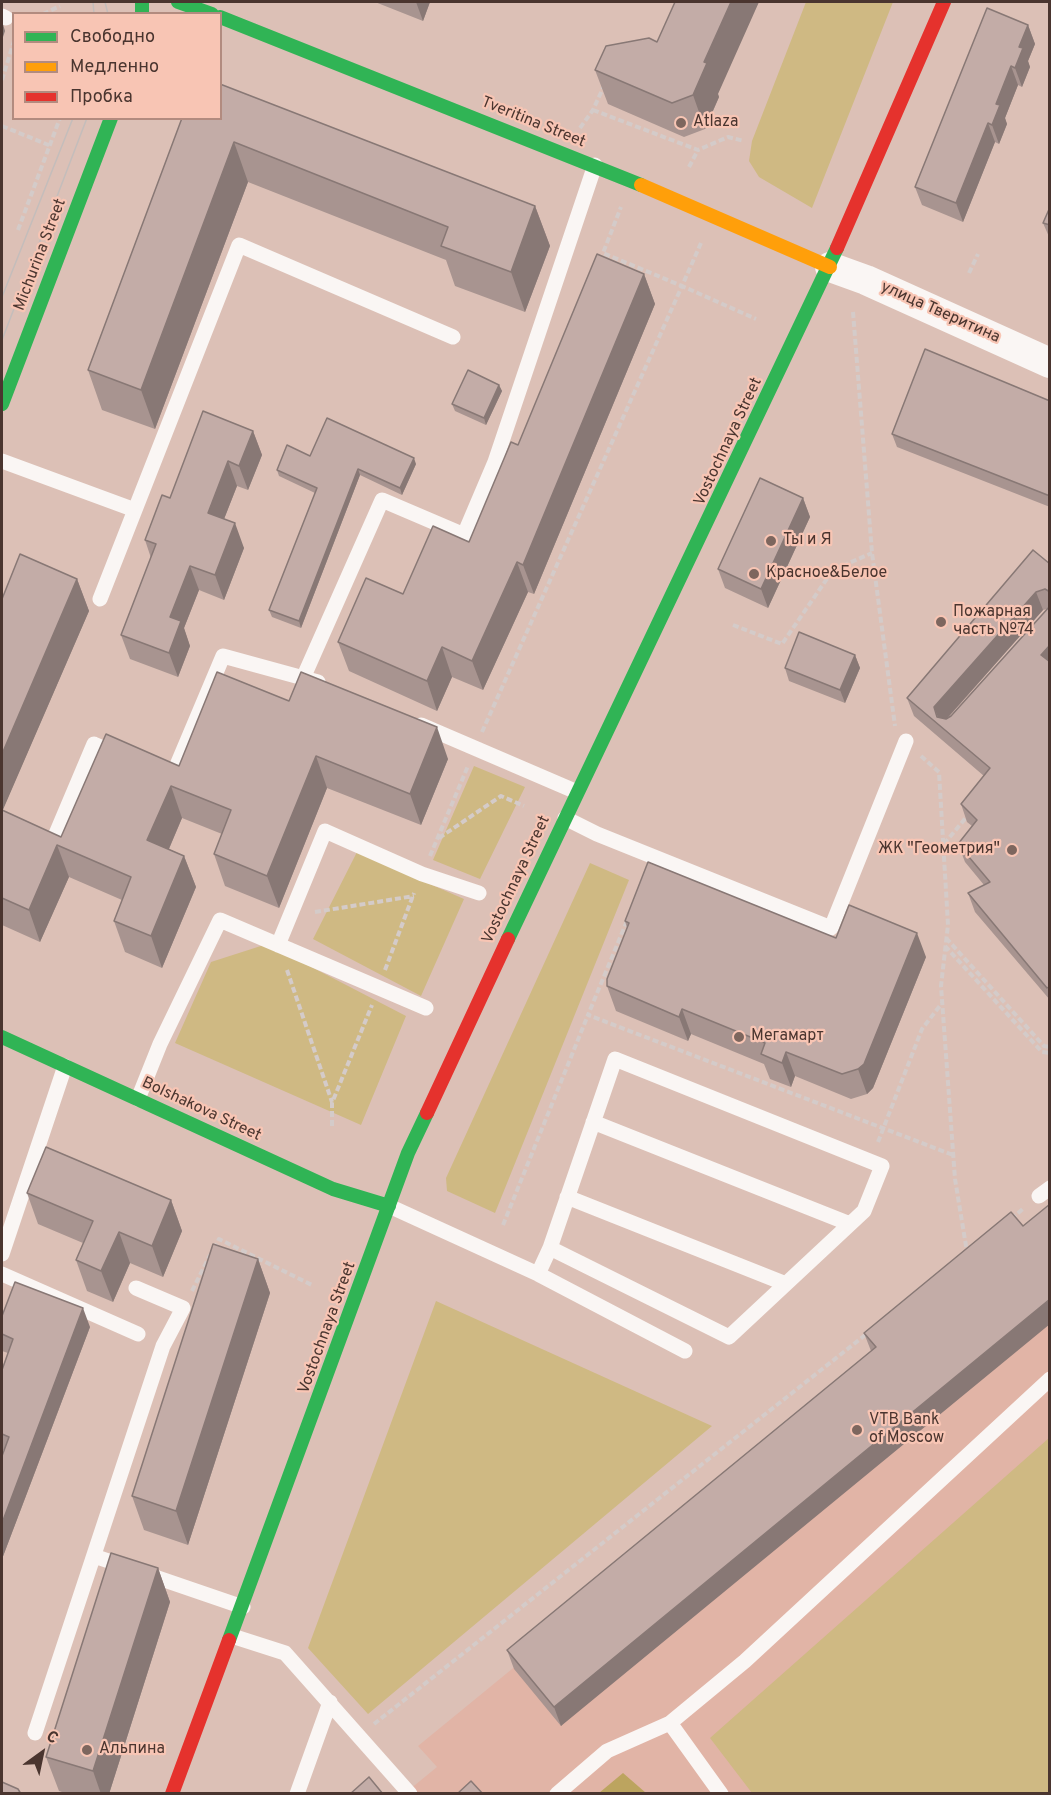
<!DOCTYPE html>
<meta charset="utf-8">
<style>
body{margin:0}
#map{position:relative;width:1051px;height:1795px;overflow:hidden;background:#dcc0b6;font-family:Overpass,sans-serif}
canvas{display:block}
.frame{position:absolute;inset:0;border:3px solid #4a352f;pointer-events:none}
.legend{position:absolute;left:12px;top:12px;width:210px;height:108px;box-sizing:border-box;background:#f8c5b4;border:2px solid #b28b7f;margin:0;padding:8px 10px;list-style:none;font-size:18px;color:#4a352f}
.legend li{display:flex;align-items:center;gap:12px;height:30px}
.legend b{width:30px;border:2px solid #b28b7f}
.north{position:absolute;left:12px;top:1723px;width:60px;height:60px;-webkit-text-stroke:4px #f8c5b4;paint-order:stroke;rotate:33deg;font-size:16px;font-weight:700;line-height:24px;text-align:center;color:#4a352f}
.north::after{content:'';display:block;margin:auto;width:21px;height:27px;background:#4a352f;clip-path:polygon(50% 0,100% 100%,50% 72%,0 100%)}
</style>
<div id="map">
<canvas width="1051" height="1795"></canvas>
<div class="frame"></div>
<ul class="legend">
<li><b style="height:8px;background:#30b455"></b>Свободно</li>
<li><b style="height:8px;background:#ff9f0a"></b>Медленно</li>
<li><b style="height:8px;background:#e5322d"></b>Пробка</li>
</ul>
<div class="north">С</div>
</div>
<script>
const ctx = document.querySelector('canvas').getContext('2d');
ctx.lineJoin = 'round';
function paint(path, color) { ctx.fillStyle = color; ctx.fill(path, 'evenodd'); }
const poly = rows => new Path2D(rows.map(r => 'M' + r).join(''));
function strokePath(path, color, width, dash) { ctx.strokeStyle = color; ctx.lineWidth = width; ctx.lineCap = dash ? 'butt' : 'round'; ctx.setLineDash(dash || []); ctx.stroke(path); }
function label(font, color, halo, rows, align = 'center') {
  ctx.font = font + ' Overpass,sans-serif'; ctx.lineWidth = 4.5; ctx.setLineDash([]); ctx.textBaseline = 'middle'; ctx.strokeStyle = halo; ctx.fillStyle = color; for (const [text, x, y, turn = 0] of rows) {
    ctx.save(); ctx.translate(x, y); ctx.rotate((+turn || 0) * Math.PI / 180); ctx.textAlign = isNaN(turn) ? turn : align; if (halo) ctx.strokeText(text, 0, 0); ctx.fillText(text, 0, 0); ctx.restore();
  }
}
paint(poly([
 [1049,1229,1049,1793,404,1794,437,1767,418,1746]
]), '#e1b4a6');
paint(poly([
 [806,2,893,2,812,208,759,177,749,161,752,141],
 [474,766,525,787,480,879,433,860],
 [357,852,464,899,421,996,313,939],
 [590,863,629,880,495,1213,447,1191,446,1178],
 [267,944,406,1016,361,1125,175,1043,211,962],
 [436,1301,712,1426,368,1714,308,1648],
 [1049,1438,1049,1793,752,1793,710,1738]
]), '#cfb983');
paint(poly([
 [623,1773,646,1793,599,1793]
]), '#bca45f');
strokePath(poly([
 [43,14,60,6],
 [2,80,14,41],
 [593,110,698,150,728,137,744,141],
 [2,126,51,146],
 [580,128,593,110,604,86],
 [689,167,698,150],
 [18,230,60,118],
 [701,243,682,286,756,319],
 [969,273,978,254],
 [853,312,872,553,895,726],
 [733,625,782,644,833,570,872,553],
 [482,732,682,286,603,253,621,207],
 [921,756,939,772,948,925,941,986,955,1179,967,1252],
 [439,838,501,796,524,806],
 [944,844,969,814],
 [430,856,468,766],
 [315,912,414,896],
 [627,921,588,1015,953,1155],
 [946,938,1044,1046,1050,1047],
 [945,946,1042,1052,1050,1053],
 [287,970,332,1102],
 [385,970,414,893],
 [332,1126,332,1103,372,1005],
 [878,1142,922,1029,942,1003],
 [1011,1219,1024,1208],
 [503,1225,588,1015],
 [214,1249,219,1239,312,1285],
 [192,1291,210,1255],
 [374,1724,869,1332]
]), '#d4cbc9', 4, [6, 3]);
strokePath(poly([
 [2,16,6,18],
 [2,461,135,510],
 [100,599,239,245,453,337],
 [304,676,382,500,464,535,495,462,595,165],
 [421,725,577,792],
 [166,775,172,777,223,656,318,682],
 [565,818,597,834,831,928,906,741],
 [53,841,94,744,119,755],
 [278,945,325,831,422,874,479,893],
 [138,1099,160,1044,220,920,426,1008],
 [593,1122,850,1224],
 [1039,1196,1050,1188],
 [567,1197,786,1284],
 [389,1206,538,1274,685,1351],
 [2,1254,65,1066],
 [2,1274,138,1334],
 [538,1274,550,1248,615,1059,882,1166,864,1211,729,1337,550,1248],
 [94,1556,243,1607],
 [232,1636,285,1653,410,1794],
 [670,1723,721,1794],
 [35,1733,163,1346,183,1308,136,1288],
 [297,1794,330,1702],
 [557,1794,607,1751,670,1723,745,1661,1050,1379]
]), '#faf6f4', 15);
strokePath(poly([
 [830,267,866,280,1050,363]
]), '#faf6f4', 30);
strokePath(poly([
 [142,2,142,14],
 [178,2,212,14],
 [220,17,641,185],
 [2,404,111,118],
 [508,939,837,248],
 [2,1037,333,1189,389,1206],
 [229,1640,408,1153,427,1113]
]), '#30b455', 14);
strokePath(poly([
 [641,185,830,267]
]), '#ff9f0a', 14);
strokePath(poly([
 [837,248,944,2],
 [427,1113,508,939],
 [172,1794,229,1640]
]), '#e5322d', 14);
strokePath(poly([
 [93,2,94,14],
 [105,2,108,14],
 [2,297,73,118],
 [2,340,87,118]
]), '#c4bdbb', 1.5);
paint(poly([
 [375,2,430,2,423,21],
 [1028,25,1035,44,1028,61,1030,67,1022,87,1018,85,1005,118,1007,124,999,144,995,142,963,222,922,205,915,187],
 [595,70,718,94,719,97,705,129,684,137,608,104],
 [182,118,535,206,550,246,525,312,455,286,446,260,248,182,155,429,102,410,88,370],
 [1050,207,1050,239,1043,223],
 [644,274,655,304,534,594,528,592,483,690,452,677,437,711,349,671,338,642,403,594,469,542,518,445],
 [499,385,502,391,486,425,455,411,452,404],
 [1050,401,1050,507,897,447,892,434],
 [253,431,262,455,248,490,237,486,224,519,244,548,224,600,199,590,184,628,190,646,178,677,130,659,121,635,151,558,145,540,170,498],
 [310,456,416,464,402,495,360,475,301,628,272,617,269,610,315,493,279,476,277,470],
 [803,498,810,517,768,608,725,588,718,569],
 [1050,564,1050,1000,975,912,968,893,984,885,965,862,958,844,972,826,967,822,961,804,984,776,914,716,907,698],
 [1047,609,951,716,947,719,1043,610],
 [77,579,89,611,2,811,61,837,289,701,448,759,421,825,327,788,279,908,225,886,214,854,222,834,182,818,169,849,184,856,196,887,162,968,125,952,114,921,122,900,69,877,40,942,2,925,2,599],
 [855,655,860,668,845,703,789,681,785,668],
 [625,921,836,938,926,957,873,1088,867,1094,851,1099,795,1076,791,1087,770,1079,764,1064,691,1034,688,1041,616,1011,607,986,627,928],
 [27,1193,171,1200,182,1231,163,1277,130,1263,113,1302,87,1291,76,1260,83,1243,38,1224],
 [1011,1212,561,1726,514,1669,507,1650,871,1351,864,1333],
 [258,1259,270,1293,188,1545,144,1530,132,1496],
 [2,1316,90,1327,2,1559,2,1456,4,1450,2,1450,2,1370,8,1353,2,1351],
 [158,1568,170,1602,109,1794,68,1794,59,1791,46,1757]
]), '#a89490');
paint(poly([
 [416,2,430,2,423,21],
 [731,2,759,2,718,94,719,97,705,129,693,95,704,62],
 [2,21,5,31,2,40],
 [1028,25,1035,44,1028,61,1030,67,1022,87,1015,68,1019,47],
 [1011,66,1018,85,1005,118,1007,124,999,144,992,125,996,104],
 [988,123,995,142,963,222,956,203],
 [234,142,248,182,155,429,141,390],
 [535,206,550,246,525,312,511,272],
 [644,274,655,304,534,594,523,565],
 [499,385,502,391,486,425,484,418],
 [253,431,262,455,248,490,239,466],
 [414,458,416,464,402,495,400,488],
 [228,461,237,486,217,537,208,513],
 [358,469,360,475,301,628,299,621],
 [803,498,810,517,768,608,761,589],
 [235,523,244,548,224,600,215,575],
 [517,562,528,592,483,690,472,661],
 [190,566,199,590,184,628,190,646,178,677,169,653,170,617],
 [77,579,89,611,2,812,2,754],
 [1036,592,1043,610,941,725,934,707],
 [1050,645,1050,671,1041,655],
 [442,647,452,677,437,711,427,681],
 [855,655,860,668,845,703,840,690],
 [437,727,448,759,421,825,410,794],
 [316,756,327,788,279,908,267,876],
 [171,786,182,818,159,872,147,840],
 [57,845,69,877,40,942,29,910],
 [184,856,196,887,162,968,151,936],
 [917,933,926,957,873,1088,867,1094,858,1069],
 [682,1009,691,1034,688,1041,679,1017],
 [786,1052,795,1076,791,1087,782,1063],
 [171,1200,182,1231,163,1277,152,1246],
 [119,1232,130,1263,113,1302,101,1271],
 [258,1259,270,1293,188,1545,176,1511],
 [1050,1299,1050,1324,561,1726,554,1707],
 [83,1308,90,1327,2,1559,2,1523],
 [158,1568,170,1602,109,1794,101,1794,93,1771]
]), '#887875');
const building = poly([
 [675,2,731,2,704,62,707,63,693,95,672,103,595,70,606,46,649,38,657,42,675,2],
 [987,8,1028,25,1019,47,1023,48,1015,68,1011,66,996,104,1000,105,992,125,988,123,956,203,915,187,987,8],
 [220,84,535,206,511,272,441,246,448,227,234,142,141,390,88,370,182,118,220,118,220,84],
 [1050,207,1050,225,1043,223,1050,207],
 [597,254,644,274,523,565,517,562,472,661,442,647,427,681,338,642,366,578,403,594,433,526,469,542,511,442,518,445,597,254],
 [925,349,1050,401,1050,496,892,434,925,349],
 [468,370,499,385,484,418,452,404,468,370],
 [203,411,253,431,239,466,228,461,208,513,235,523,215,575,190,566,170,617,181,621,169,653,121,635,156,544,145,540,162,495,170,498,203,411],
 [327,418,414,458,400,488,358,469,299,621,269,610,317,488,277,470,287,445,310,456,327,418],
 [760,478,803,498,761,589,718,569,760,478],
 [1033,550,1050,564,1050,592,1045,589,1036,592,934,707,937,717,946,719,951,716,1050,606,1050,645,1041,655,1050,662,1050,986,1047,988,968,893,990,882,958,844,977,820,961,804,990,768,907,698,1033,550],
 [20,554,77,579,2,754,2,599,20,554],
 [799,632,855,655,840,690,785,668,799,632],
 [217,672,289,701,301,672,437,727,410,794,316,756,267,876,214,854,231,810,171,786,147,840,184,856,151,936,114,921,131,877,57,845,29,910,2,898,2,810,61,837,106,734,179,766,217,672],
 [648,862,836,938,849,905,917,933,864,1064,858,1069,842,1074,786,1052,782,1063,761,1054,765,1043,682,1009,679,1017,607,986,607,979,629,923,625,921,648,862],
 [46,1147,171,1200,152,1246,119,1232,101,1271,76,1260,93,1221,27,1193,46,1147],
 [1050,1204,1050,1299,554,1707,507,1650,876,1347,864,1333,1011,1212,1023,1226,1050,1204],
 [213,1244,258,1259,176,1511,132,1496,213,1244],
 [15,1282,83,1308,2,1523,2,1456,9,1437,2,1434,2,1370,13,1339,2,1334,2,1316,15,1282],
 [111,1553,158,1568,93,1771,46,1757,111,1553],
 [369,1777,383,1794,350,1794,369,1777],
 [471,1781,483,1794,457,1794,471,1781],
 [2,1782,18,1789,21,1794,2,1794,2,1782]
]);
paint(building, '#c3aca7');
strokePath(building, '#887875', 1.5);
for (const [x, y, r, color] of [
 [681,123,6,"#7d665e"],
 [771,541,6,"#7d665e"],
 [754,574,6,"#7d665e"],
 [941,622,6,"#7d665e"],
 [1012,850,6,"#7d665e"],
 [739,1037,6,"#7d665e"],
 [857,1430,6,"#7d665e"],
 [87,1750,6,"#7d665e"]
]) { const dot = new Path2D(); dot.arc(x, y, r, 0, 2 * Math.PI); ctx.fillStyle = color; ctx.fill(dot); strokePath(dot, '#f8c5b4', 2); }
label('16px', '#4a352f', '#f8c5b4', [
 ["Tveritina Street",533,123,22],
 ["Michurina Street",41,255,-69],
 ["улица Тверитина",940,313,24],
 ["Vostochnaya Street",729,442,-65],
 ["Vostochnaya Street",517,880,-65],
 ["Bolshakova Street",201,1110,25],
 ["Vostochnaya Street",328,1328,-70]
]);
label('16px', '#4a352f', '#f8c5b4', [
 ["Atlaza",693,123],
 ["Ты и Я",783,541],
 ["Красное&Белое",766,574],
 ["Пожарная",953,613],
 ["часть №74",953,631],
 ["ЖК \"Геометрия\"",1000,850,"right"],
 ["Мегамарт",751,1037],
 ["VTB Bank",869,1421],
 ["of Moscow",869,1439],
 ["Альпина",99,1750]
], 'left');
</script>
